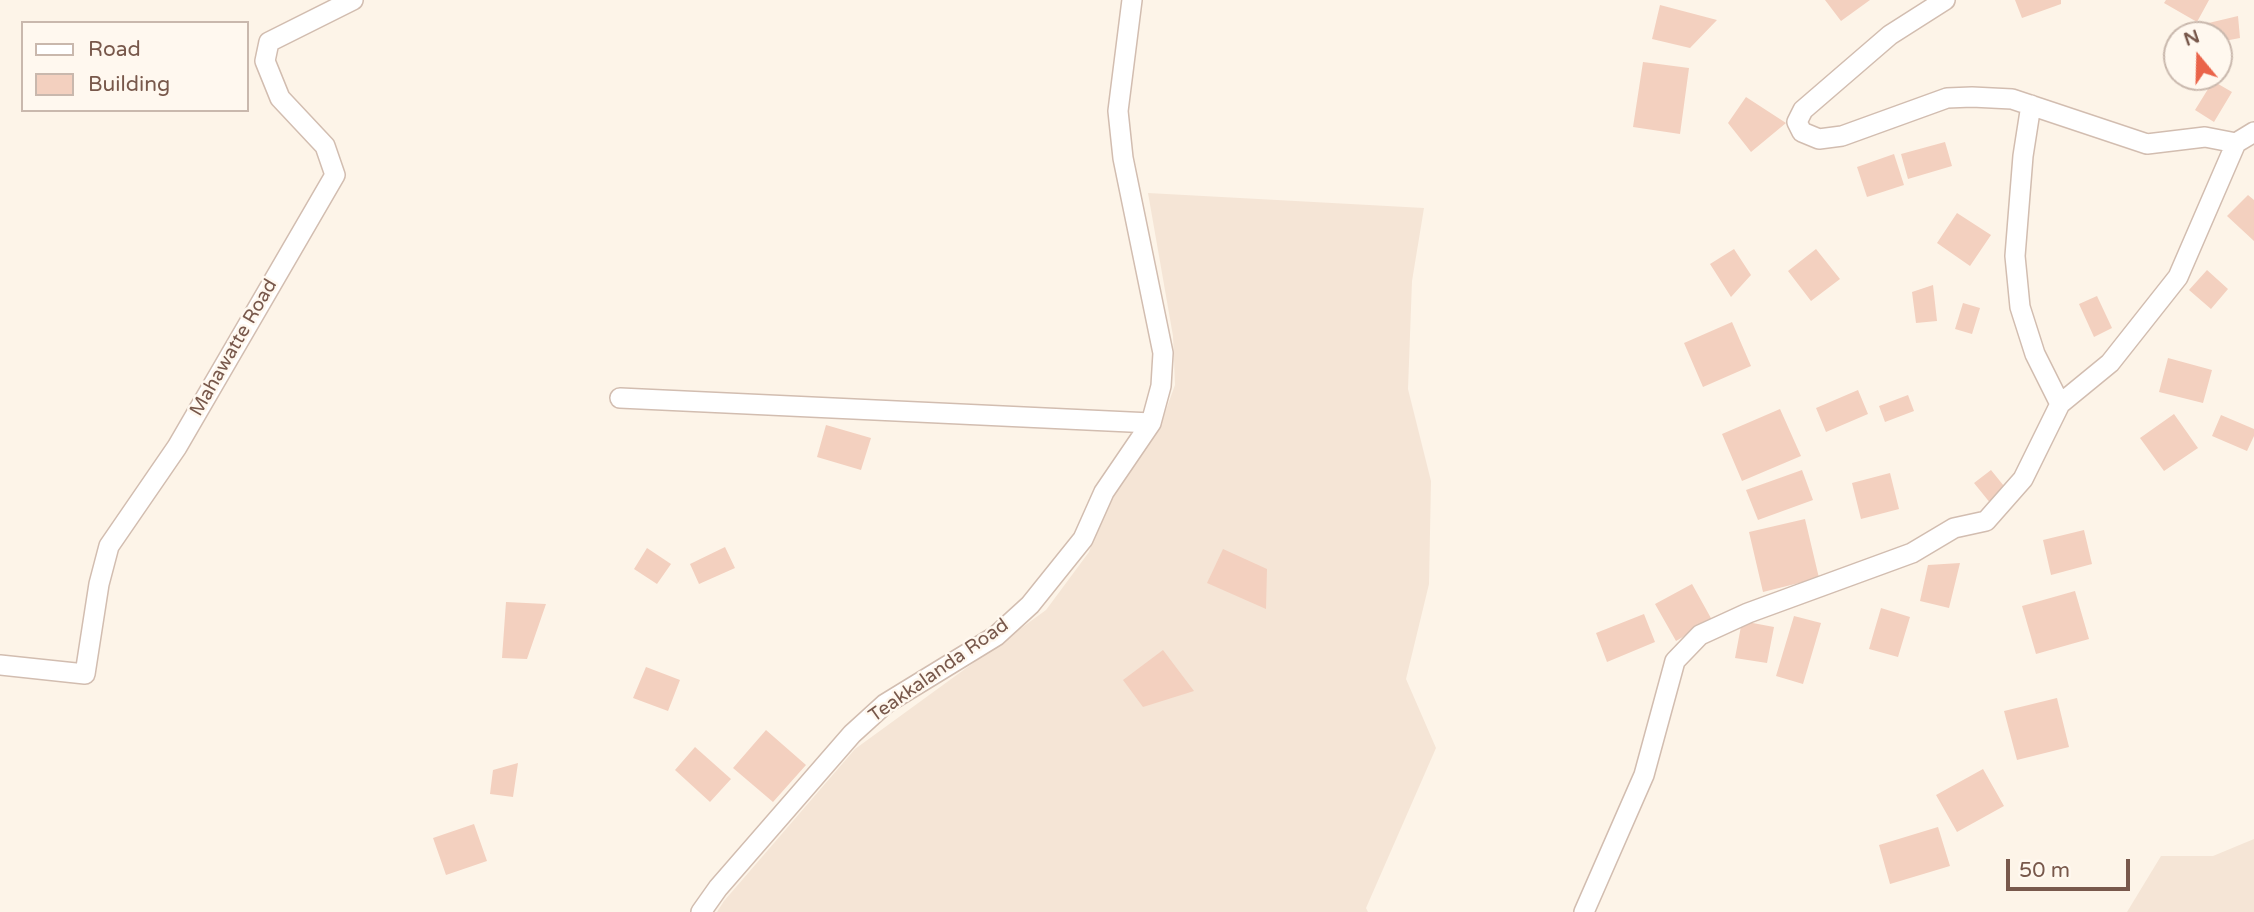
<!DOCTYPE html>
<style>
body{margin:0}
#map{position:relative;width:2254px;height:912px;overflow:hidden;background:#fdf4e8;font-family:"Varela Round",sans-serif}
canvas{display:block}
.legend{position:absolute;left:21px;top:21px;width:228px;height:91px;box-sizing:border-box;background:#fff8ef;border:2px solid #c9b8ad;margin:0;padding:9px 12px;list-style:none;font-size:21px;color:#78584b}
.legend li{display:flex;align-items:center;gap:14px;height:35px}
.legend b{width:35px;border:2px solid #c9b8ad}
.north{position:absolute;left:2163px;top:21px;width:70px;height:70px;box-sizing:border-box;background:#fff8ef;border:2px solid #c9b8ad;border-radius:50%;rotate:341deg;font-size:19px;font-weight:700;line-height:28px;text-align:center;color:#78584b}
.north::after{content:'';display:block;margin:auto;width:24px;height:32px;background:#ea644a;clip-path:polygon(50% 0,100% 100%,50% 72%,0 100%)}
.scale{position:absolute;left:2006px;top:859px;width:124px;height:32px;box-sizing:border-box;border:4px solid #78584b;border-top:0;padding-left:9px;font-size:21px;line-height:24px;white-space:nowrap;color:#78584b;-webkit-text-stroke:5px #fff8ef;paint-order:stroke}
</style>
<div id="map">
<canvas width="2254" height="912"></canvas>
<ul class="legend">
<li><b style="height:9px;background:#fff"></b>Road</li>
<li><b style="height:19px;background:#f3d0bf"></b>Building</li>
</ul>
<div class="north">N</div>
<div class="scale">50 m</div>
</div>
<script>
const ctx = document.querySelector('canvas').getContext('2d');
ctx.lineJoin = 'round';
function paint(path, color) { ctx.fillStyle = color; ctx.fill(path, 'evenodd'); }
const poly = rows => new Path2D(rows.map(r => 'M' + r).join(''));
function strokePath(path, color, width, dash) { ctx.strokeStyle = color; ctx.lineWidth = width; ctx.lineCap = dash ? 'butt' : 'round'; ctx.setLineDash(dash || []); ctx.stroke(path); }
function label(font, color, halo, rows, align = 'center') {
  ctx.font = font + ' "Varela Round",sans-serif'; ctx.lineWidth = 5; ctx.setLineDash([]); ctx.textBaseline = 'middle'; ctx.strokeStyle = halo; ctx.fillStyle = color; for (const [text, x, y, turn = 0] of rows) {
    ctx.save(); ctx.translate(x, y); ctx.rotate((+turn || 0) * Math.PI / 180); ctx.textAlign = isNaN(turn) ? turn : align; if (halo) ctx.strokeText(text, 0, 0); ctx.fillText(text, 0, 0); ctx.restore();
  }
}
paint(poly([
 [1148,193,1424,208,1412,281,1408,389,1431,481,1429,584,1406,679,1436,748,1366,908,1368,912,717,912,724,901,855,749,1046,610,1089,552,1104,508,1159,429,1175,385,1173,336],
 [2254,839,2254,912,2127,912,2161,856,2213,856]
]), '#f5e5d6');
paint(poly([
 [1825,0,1870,0,1841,21],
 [2015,0,2061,0,2061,4,2022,18],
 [2166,0,2209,0,2197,22,2164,3],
 [1660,5,1717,20,1690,48,1652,39],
 [2238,16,2240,38,2219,42,2219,35,2197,35,2196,26],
 [2219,52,2229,62,2219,71],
 [1643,62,1689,68,1680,134,1633,127],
 [2213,81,2232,92,2214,122,2195,110],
 [1746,97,1786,123,1751,152,1728,123],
 [1945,142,1952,166,1908,179,1901,154],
 [1894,154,1904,185,1867,197,1857,167],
 [2248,195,2254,200,2254,241,2227,216],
 [1957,213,1991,235,1970,266,1937,243],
 [1734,249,1751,275,1731,297,1710,264],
 [1816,249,1840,279,1811,301,1788,271],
 [2207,270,2228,289,2211,309,2189,290],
 [1933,285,1937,321,1916,323,1912,292],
 [2097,296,2112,328,2094,337,2079,304],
 [1963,303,1980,308,1972,334,1955,329],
 [1732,322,1751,366,1703,387,1684,343],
 [2168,358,2212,370,2203,403,2159,392],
 [1858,390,1868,414,1826,432,1816,408],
 [1908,395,1914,411,1885,422,1879,406],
 [1780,409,1801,456,1742,481,1722,434],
 [2174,414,2198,448,2164,471,2140,438],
 [2221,415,2254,429,2254,436,2247,451,2212,436],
 [826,425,871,438,861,470,817,457],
 [1802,470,1813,500,1758,520,1746,490],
 [1991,470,2008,491,1991,504,1974,483],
 [1890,473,1899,509,1861,519,1852,483],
 [1805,519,1819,578,1763,592,1749,532],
 [2084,530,2092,564,2051,575,2043,540],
 [725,547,735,568,699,584,690,564],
 [647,548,671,564,657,584,634,569],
 [1223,549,1267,569,1266,609,1207,583],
 [1960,563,1949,608,1920,601,1928,565],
 [1692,584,1712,620,1676,641,1655,604],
 [2075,591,2089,639,2036,654,2022,606],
 [506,602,546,604,527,659,502,658],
 [1881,608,1910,617,1898,657,1869,649],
 [1644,614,1655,642,1607,662,1596,633],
 [1794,616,1821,623,1803,684,1776,676],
 [1742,621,1774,627,1767,663,1735,658],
 [1163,650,1194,691,1143,707,1123,680],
 [646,667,680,680,668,711,633,698],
 [2057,698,2069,747,2017,760,2004,711],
 [766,730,806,765,773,802,733,768],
 [695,747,731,779,710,802,675,770],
 [518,763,513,797,490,794,493,770],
 [1983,769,2004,806,1957,832,1936,795],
 [474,824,487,861,446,875,433,838],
 [1938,827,1950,866,1890,884,1879,845]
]), '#f3d0bf');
const minor = poly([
 [1945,0,1890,35,1803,110,1797,122,1802,132,1819,139,1842,136,1947,98,1972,97,2012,99,2147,144,2205,137,2236,143,2254,132],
 [620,398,1151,423],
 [2060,404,2110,363,2178,277,2236,143],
 [0,665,85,674,99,584,109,546,177,447,335,175,325,146,280,98,265,61,269,42,353,0],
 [701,912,718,888,852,734,885,704,996,636,1030,605,1083,539,1104,492,1151,423,1161,386,1163,353,1123,158,1118,111,1132,0],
 [1584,912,1644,775,1675,661,1700,635,1748,613,1912,553,1954,528,1986,521,2023,479,2060,404,2035,354,2020,307,2015,256,2023,156,2031,105]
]);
strokePath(minor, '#d2bdb0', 22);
strokePath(minor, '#fff', 19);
label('19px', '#78584b', '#fff8ef', [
 ["Mahawatte Road",234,348,-60],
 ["Teakkalanda Road",939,671,-35]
]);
</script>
